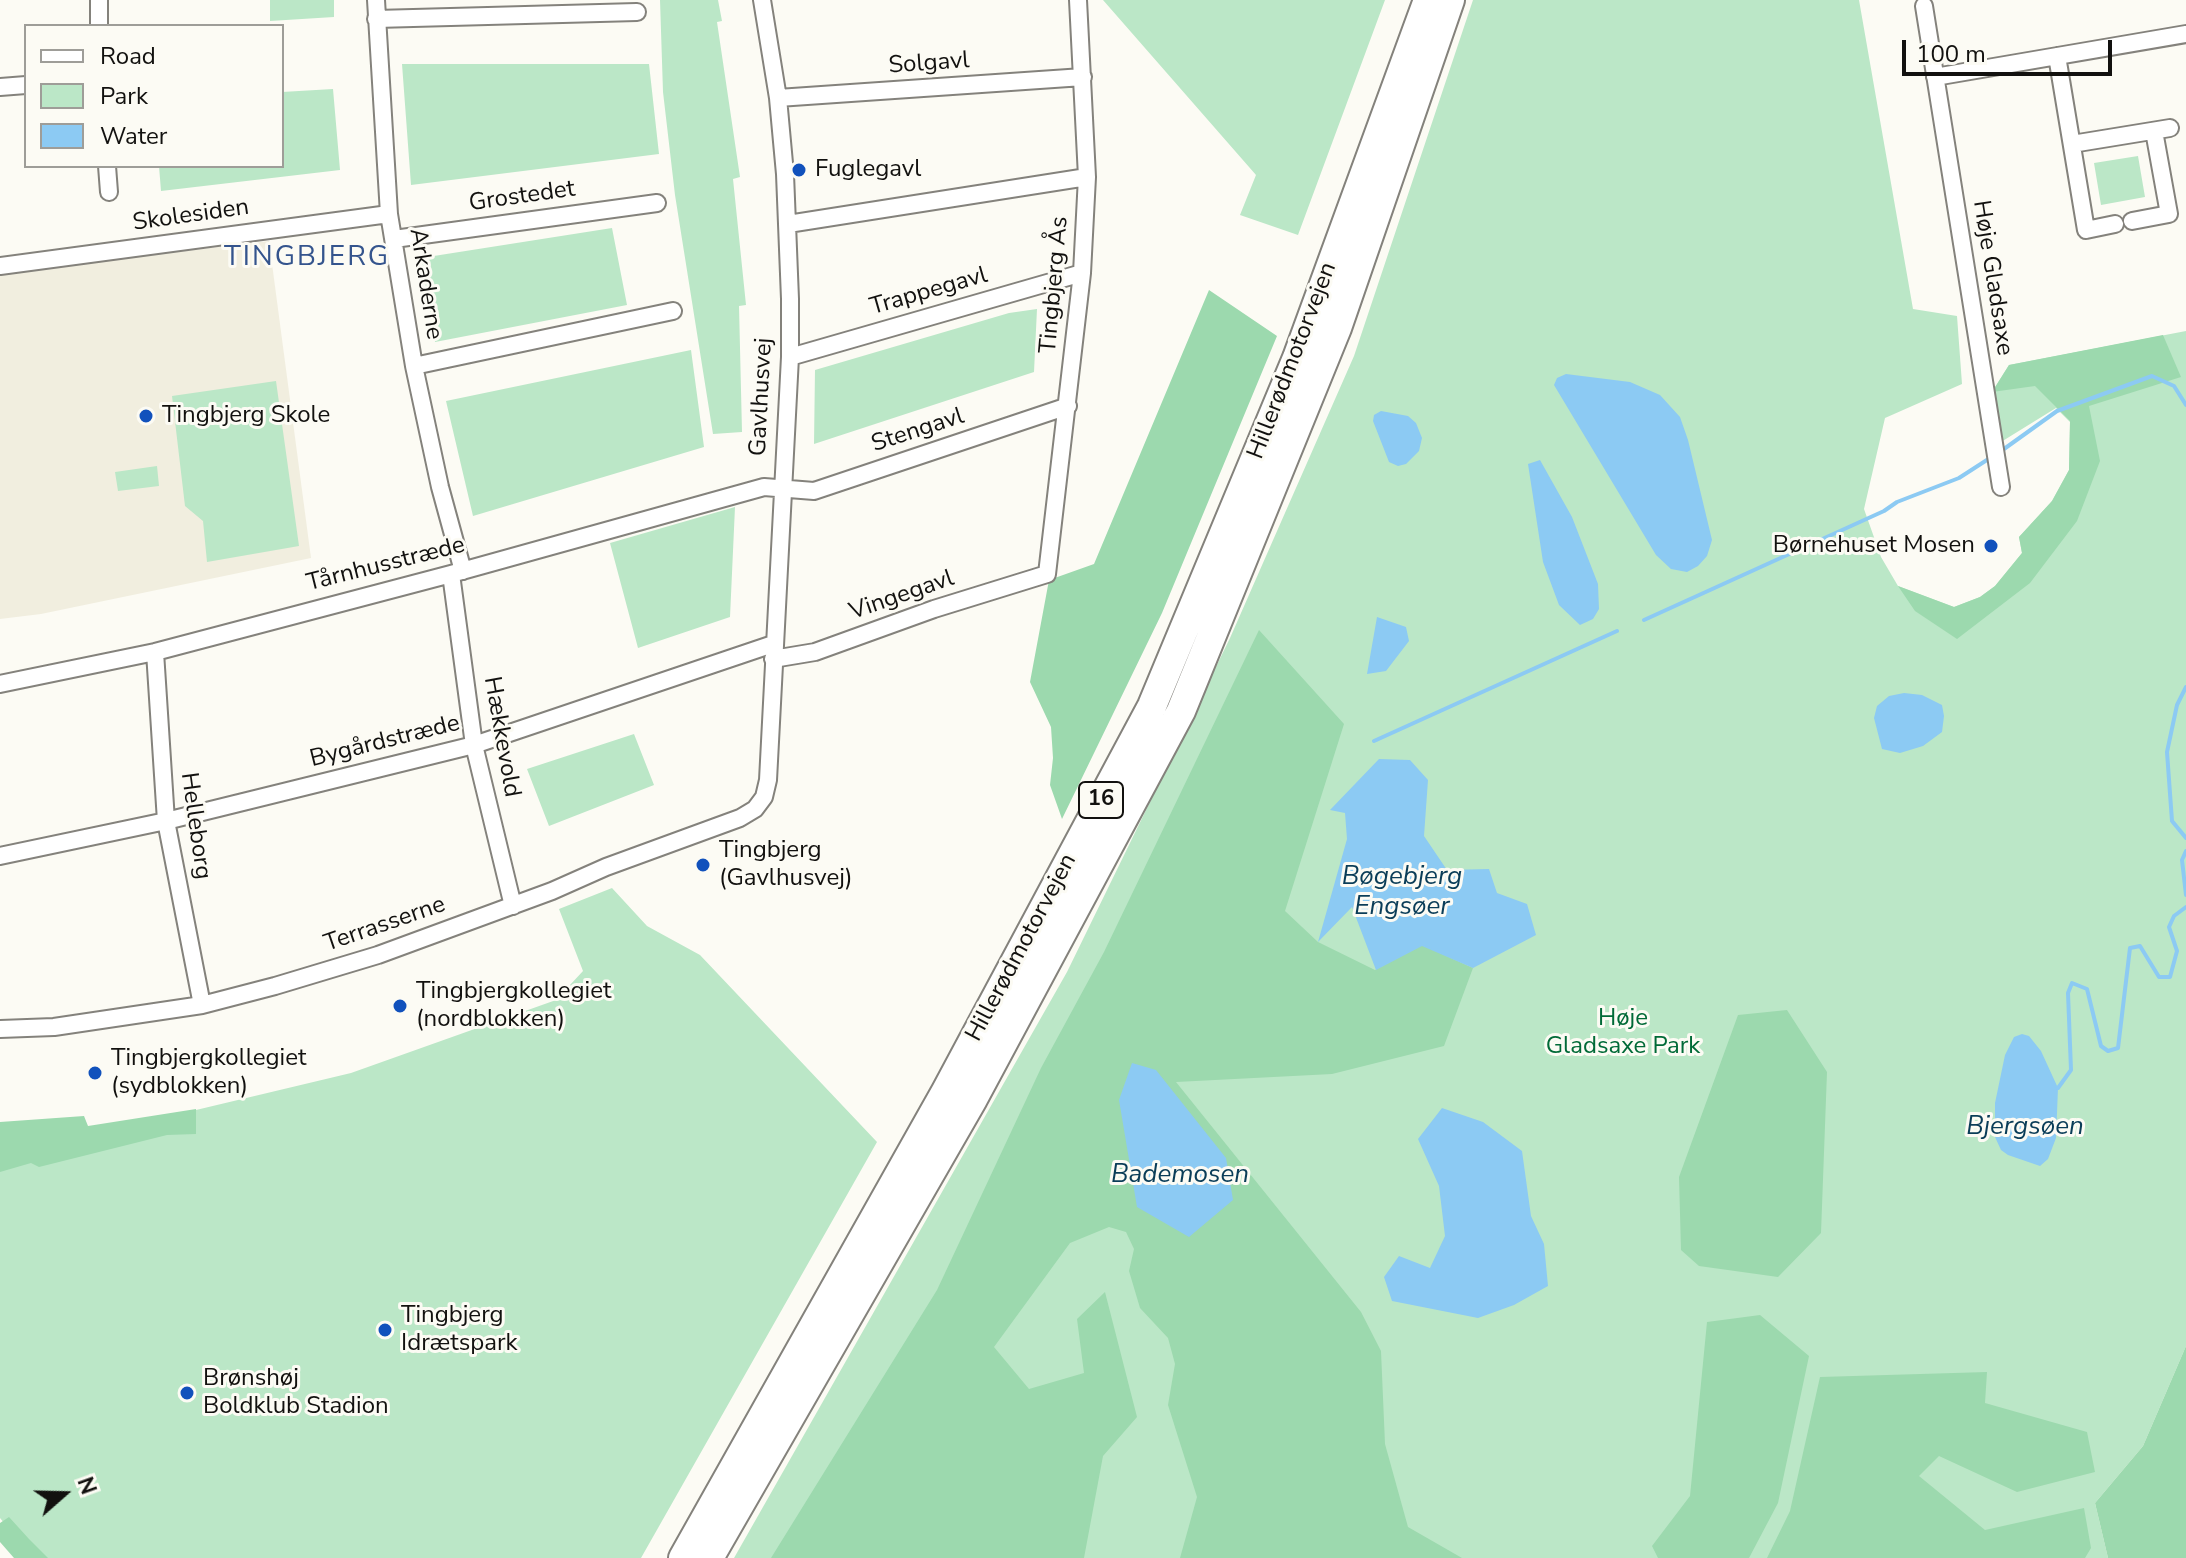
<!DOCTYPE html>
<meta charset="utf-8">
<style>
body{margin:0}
#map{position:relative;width:2186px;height:1558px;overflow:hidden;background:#fcfbf4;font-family:"Nunito Sans",sans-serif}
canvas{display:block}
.legend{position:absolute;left:24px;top:24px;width:260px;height:144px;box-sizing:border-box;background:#fcfbf4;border:2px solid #9e9d98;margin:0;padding:10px 14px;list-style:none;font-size:24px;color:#12110f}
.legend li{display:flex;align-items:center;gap:16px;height:40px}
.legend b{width:40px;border:2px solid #9e9d98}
.north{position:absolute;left:24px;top:1454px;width:80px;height:80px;-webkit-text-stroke:6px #fcfbf4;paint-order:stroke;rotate:70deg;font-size:22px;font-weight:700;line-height:32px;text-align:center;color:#12110f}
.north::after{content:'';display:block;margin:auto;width:28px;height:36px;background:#12110f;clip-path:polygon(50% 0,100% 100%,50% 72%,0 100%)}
.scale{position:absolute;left:1902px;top:40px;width:210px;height:36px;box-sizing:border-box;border:4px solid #12110f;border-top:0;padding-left:10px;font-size:24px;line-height:28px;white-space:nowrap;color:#12110f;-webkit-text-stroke:6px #fcfbf4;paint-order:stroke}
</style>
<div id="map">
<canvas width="2186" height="1558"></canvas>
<ul class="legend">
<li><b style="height:10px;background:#fff"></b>Road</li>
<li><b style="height:22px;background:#bbe7c7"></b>Park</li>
<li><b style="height:22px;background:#8ccaf3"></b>Water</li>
</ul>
<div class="north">N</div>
<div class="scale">100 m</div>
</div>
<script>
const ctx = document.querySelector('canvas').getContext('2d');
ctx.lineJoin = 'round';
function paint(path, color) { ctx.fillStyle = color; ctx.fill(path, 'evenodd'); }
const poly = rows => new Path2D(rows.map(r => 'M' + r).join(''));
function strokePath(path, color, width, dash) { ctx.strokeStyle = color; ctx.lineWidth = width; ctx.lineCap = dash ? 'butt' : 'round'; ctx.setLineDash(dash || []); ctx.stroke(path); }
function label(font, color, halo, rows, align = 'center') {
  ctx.font = font + ' "Nunito Sans",sans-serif'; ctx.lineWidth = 6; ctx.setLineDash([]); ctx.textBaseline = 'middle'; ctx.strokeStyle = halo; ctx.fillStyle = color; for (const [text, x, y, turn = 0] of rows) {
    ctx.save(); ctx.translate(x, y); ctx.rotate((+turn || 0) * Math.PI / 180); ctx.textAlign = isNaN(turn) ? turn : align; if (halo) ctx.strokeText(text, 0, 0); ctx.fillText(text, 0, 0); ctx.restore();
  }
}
paint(poly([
 [269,241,311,558,41,614,0,619,0,273]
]), '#f1eedf');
paint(poly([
 [270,0,334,0,334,17,270,21],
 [660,0,718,0,722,21,717,22,740,177,733,179,746,305,739,306,742,432,713,434,675,195,663,92],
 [1103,0,1385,0,1298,235,1240,215,1256,175],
 [1473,0,1859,0,1913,309,1957,316,1962,384,1885,418,1864,509,1881,557,1898,586,1954,607,1980,597,1995,586,2022,553,2019,537,2052,501,2069,470,2070,422,2056,408,2001,442,1992,392,2009,365,2186,331,2186,1346,2143,1446,2095,1503,2108,1558,734,1558,1067,972,1230,638,1354,356],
 [402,64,649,64,659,154,411,185],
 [333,89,340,170,161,191,159,166,282,166,282,92],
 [2138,156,2145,197,2101,205,2094,163],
 [612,228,627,305,435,342,421,258],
 [1037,309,1034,372,814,444,815,370,1009,313],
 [691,350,704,447,473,516,446,401],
 [276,381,299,546,207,562,203,521,185,506,172,396],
 [157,466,159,486,118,491,115,472],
 [735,507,730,617,638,648,610,543],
 [634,734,654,785,549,826,527,769],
 [612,888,647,926,700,955,877,1142,641,1558,32,1558,0,1518,0,1132,87,1127,196,1110,351,1073,556,1000,583,971,559,909]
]), '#bbe7c7');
paint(poly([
 [1209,290,1277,336,1162,613,1062,819,1050,785,1053,758,1051,727,1030,682,1049,580,1094,564],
 [2163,335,2181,377,2089,406,2100,461,2077,521,2030,583,1957,639,1915,611,1898,586,1954,607,1980,597,1995,586,2022,553,2019,537,2052,501,2069,470,2070,421,2035,386,1992,392,2009,365],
 [1259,630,1344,724,1285,911,1318,942,1375,970,1422,945,1473,968,1444,1046,1332,1074,1176,1082,1361,1312,1381,1351,1385,1444,1408,1527,1462,1558,1180,1558,1197,1497,1168,1405,1175,1364,1168,1338,1140,1308,1129,1271,1134,1249,1126,1232,1109,1227,1070,1243,994,1347,1029,1389,1084,1373,1077,1319,1105,1292,1137,1417,1103,1456,1084,1558,771,1558,937,1290,1041,1068,1104,952],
 [1787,1010,1827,1072,1821,1233,1778,1277,1699,1266,1681,1250,1679,1177,1738,1015],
 [196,1109,196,1134,167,1135,39,1167,31,1163,0,1172,0,1122,84,1116,88,1126],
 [1760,1315,1809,1356,1778,1503,1749,1558,1658,1558,1652,1546,1690,1496,1707,1322],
 [2186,1346,2186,1558,2108,1558,2095,1503,2143,1446],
 [1987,1372,1985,1403,2087,1432,2095,1472,2017,1492,1939,1456,1919,1476,1985,1530,2084,1508,2091,1548,2085,1558,1767,1558,1790,1511,1820,1377],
 [9,1517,29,1539,48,1558,14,1558,0,1542,0,1523]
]), '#9cd9ae');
paint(poly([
 [1566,374,1630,382,1660,395,1680,417,1688,440,1712,540,1707,556,1698,566,1687,572,1671,569,1656,555,1554,385,1557,378],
 [1381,411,1408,416,1416,423,1422,438,1419,451,1406,464,1398,466,1389,462,1373,421,1374,415],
 [1540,460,1572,517,1598,584,1599,609,1593,619,1580,625,1559,605,1543,562,1528,464],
 [1377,617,1406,627,1409,641,1386,671,1367,674],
 [1904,693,1922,695,1942,705,1944,716,1942,732,1923,746,1900,753,1882,749,1874,718,1877,706,1889,696],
 [1379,759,1410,760,1428,780,1424,836,1447,870,1489,869,1497,893,1527,904,1536,935,1473,968,1422,946,1376,970,1352,907,1318,942,1347,839,1345,813,1330,810],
 [2022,1034,2029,1036,2041,1051,2058,1088,2056,1138,2048,1159,2040,1166,2008,1155,2001,1150,1995,1137,1995,1103,2005,1055,2014,1037],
 [1132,1063,1156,1070,1226,1158,1233,1200,1189,1237,1137,1207,1119,1100],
 [1442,1108,1483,1122,1522,1151,1531,1216,1544,1244,1548,1286,1514,1305,1478,1318,1392,1301,1384,1277,1399,1256,1430,1268,1445,1236,1439,1186,1418,1139]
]), '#8ccaf3');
strokePath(poly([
 [2004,449,2057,411,2152,376,2174,386,2186,405],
 [1644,620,1884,511,1897,502,1959,478,1990,458],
 [2186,687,2177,705,2167,752,2172,821,2186,838],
 [1374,741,1617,631],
 [2186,851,2182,860,2186,895],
 [2058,1088,2071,1070,2068,993,2072,983,2087,989,2101,1046,2108,1051,2118,1048,2130,948,2140,946,2159,977,2170,977,2177,951,2169,927,2174,916,2186,907]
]), '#8ccaf3', 4);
const minor = poly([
 [99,0,99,26],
 [376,0,389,214,414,366,440,487,463,571],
 [1924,6,2001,487],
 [376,19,637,12],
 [2057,56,2086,230,2115,224],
 [1935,77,2186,34],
 [0,87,26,85],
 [778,98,1083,77],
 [2072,144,2170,128],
 [107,166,109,192],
 [2132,221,2169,214,2154,131],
 [788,224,1087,177],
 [394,239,657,203],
 [0,266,389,214],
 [790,357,1082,273],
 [414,366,673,311],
 [451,574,474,745,513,906],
 [155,652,166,821,202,1005],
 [773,659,815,652,934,609,1047,574,1082,273,1087,177,1078,0],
 [0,684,155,652,451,574,764,487,814,491,1068,406],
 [0,856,166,821,474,745,773,644],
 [0,1029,54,1027,202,1005,275,986,378,955,552,891,606,867,740,818,755,809,764,797,768,780,790,357,790,299,785,174,778,98,762,0]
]);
const motorway = poly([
 [683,1558,946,1091,1152,706,1297,358,1428,0],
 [709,1558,973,1099,1181,711,1337,328,1450,0]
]);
strokePath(minor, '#84827c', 20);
strokePath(motorway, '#84827c', 32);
strokePath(minor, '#fff', 16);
strokePath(motorway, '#fff', 28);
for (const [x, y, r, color] of [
 [799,170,8,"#1151bc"],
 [146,416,8,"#1151bc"],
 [1991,546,8,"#1151bc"],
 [703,865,8,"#1151bc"],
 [400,1006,8,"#1151bc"],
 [95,1073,8,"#1151bc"],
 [385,1330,8,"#1151bc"],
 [187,1393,8,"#1151bc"]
]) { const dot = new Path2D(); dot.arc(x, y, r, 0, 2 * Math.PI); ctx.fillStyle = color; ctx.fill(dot); strokePath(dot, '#fcfbf4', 3); }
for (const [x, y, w] of [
 [1101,800,44]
]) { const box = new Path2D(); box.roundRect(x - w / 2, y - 18, w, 36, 6); ctx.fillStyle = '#fcfbf4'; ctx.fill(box); strokePath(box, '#12110f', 2); }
label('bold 22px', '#12110f', null, [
 ["16",1101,800]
]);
label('24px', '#12110f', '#fcfbf4', [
 ["Solgavl",929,64,-4],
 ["Grostedet",522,197,-8],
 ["Skolesiden",191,216,-8],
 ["Høje Gladsaxe",1992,278,81],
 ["Arkaderne",425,284,81],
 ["Tingbjerg Ås",1055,285,-85],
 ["Trappegavl",929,292,-16],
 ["Hillerødmotorvejen",1293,361,-69],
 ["Gavlhusvej",762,397,-87],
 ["Stengavl",918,431,-18],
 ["Tårnhusstræde",386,565,-14],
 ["Vingegavl",902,596,-19],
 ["Hækkevold",501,737,80],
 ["Bygårdstræde",385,742,-14],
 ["Helleborg",195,826,82],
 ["Terrasserne",385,925,-19],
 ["Hillerødmotorvejen",1022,948,-62]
]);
label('24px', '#12110f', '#fcfbf4', [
 ["Fuglegavl",815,170],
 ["Tingbjerg Skole",162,416],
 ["Børnehuset Mosen",1975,546,"right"],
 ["Tingbjerg",719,851],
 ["(Gavlhusvej)",719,879],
 ["Tingbjergkollegiet",416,992],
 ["(nordblokken)",416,1020],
 ["Tingbjergkollegiet",111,1059],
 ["(sydblokken)",111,1087],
 ["Tingbjerg",401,1316],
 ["Idrætspark",401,1344],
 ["Brønshøj",203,1379],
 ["Boldklub Stadion",203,1407]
], 'left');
label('24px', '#016a37', '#fcfbf4', [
 ["Høje",1623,1019],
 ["Gladsaxe Park",1623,1047]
]);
label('italic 26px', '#0a3d58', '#fcfbf4', [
 ["Bøgebjerg",1402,878],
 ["Engsøer",1402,908],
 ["Bjergsøen",2025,1128],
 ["Bademosen",1180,1176]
]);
ctx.letterSpacing = '2px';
label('28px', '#34548d', '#fcfbf4', [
 ["TINGBJERG",307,258]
]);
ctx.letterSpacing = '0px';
</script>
